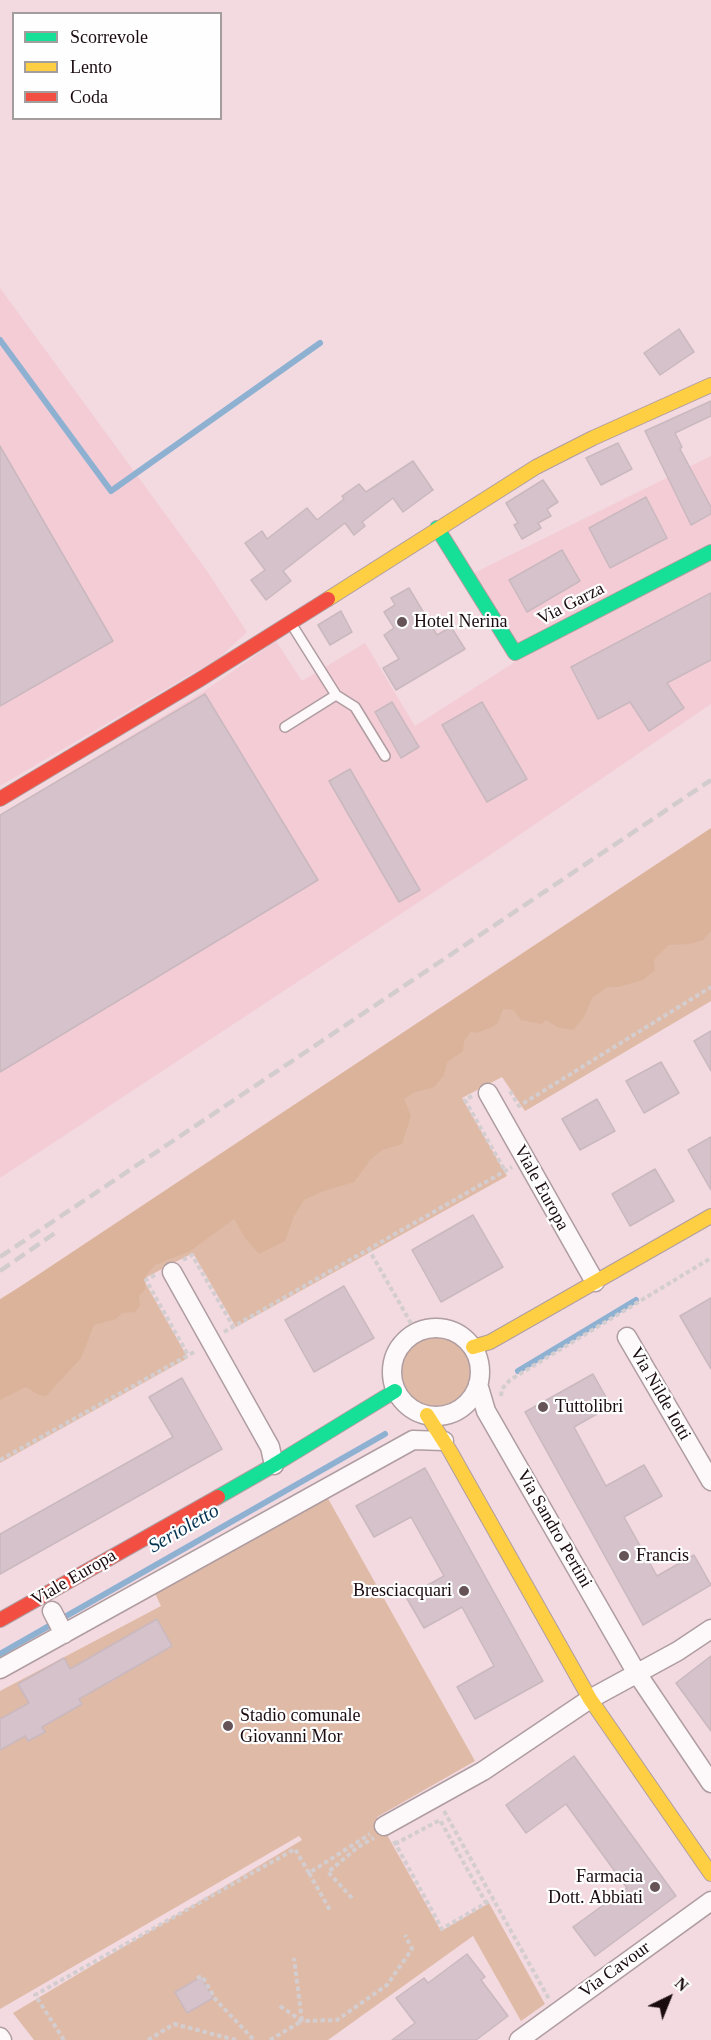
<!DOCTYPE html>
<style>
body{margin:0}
#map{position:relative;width:711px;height:2040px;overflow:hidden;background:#f2dae0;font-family:"Times New Roman",serif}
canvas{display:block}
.legend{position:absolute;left:12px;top:12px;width:210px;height:108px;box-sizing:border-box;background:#fefefe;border:2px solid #a39d9e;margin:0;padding:8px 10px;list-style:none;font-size:18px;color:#1a0b0f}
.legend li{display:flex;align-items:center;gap:12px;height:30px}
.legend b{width:30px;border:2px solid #a39d9e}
.north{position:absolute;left:639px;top:1968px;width:60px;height:60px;-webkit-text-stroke:4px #fefefe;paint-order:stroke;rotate:43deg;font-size:16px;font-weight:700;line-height:24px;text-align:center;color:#1a0b0f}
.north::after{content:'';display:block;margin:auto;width:21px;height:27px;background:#1a0b0f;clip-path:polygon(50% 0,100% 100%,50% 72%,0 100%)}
</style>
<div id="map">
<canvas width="711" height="2040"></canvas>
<ul class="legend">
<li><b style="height:8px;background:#16e098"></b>Scorrevole</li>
<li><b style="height:8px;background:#ffcf43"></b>Lento</li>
<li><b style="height:8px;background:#f24e42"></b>Coda</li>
</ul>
<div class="north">N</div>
</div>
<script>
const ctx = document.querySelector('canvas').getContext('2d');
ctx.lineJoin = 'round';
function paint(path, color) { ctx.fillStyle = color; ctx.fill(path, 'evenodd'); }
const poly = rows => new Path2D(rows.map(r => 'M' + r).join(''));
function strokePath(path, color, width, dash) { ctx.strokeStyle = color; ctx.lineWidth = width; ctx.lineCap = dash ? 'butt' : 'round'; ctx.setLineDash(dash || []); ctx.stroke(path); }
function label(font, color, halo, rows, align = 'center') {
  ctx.font = font + ' "Times New Roman",serif'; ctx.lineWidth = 4.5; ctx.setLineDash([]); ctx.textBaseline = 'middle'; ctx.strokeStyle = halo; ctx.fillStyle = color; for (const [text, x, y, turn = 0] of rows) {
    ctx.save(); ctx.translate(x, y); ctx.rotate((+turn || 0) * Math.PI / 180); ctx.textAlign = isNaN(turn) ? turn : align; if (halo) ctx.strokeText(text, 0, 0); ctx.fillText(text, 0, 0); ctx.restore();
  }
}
paint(poly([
 [0,288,207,571,247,632,219,658,0,786],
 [711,456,711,704,487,857,0,1178,0,815,203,692,276,641,302,681,365,643,415,726,518,660,474,573]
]), '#f4ccd6');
paint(poly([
 [711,830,711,1001,525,1111,502,1077,462,1098,507,1176,236,1327,193,1253,143,1279,188,1358,0,1463,0,1299,119,1226],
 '399 1372a37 37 0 1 1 74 0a37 37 0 1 1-74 0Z',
 [326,1495,475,1761,377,1817,441,1931,489,1903,545,2004,521,2021,473,1936,328,2040,34,2040,13,2013,302,1840,299,1836,0,2009,0,1691,161,1606,154,1591]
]), '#dfbaa6');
paint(poly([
 [711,828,711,931,703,940,689,944,668,945,654,960,655,970,643,980,618,987,607,987,592,998,584,1017,573,1030,557,1027,546,1020,541,1024,521,1020,514,1010,503,1009,498,1023,492,1027,477,1033,471,1031,464,1041,463,1051,447,1062,444,1075,434,1087,413,1093,404,1099,411,1116,402,1144,382,1150,371,1159,354,1182,321,1192,304,1200,294,1216,285,1241,259,1254,245,1238,234,1219,190,1251,155,1265,146,1275,145,1290,139,1296,140,1306,135,1312,122,1313,116,1319,94,1325,81,1358,46,1396,39,1395,26,1387,0,1400,0,1300]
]), '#dbb39b');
strokePath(poly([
 [0,340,111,491,320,343],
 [518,1371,636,1300],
 [0,1654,385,1434]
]), '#8eb1d2', 6);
const building = poly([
 [679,329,694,352,660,375,644,353,679,329],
 [711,401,711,416,675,433,682,447,680,449,711,507,711,514,691,525,645,431,711,401],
 [618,443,632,469,601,485,586,458,618,443],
 [0,446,113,641,0,706,0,446],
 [413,461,433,490,403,512,393,498,362,522,365,526,354,535,345,523,283,571,291,581,266,600,251,580,265,570,245,543,262,531,267,539,307,508,317,520,344,499,342,496,359,484,366,492,413,461],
 [543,480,558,502,547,509,551,516,538,523,541,528,522,539,514,525,518,523,506,503,543,480],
 [646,497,667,538,610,568,589,528,646,497],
 [562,550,580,581,527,612,509,580,562,550],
 [409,588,437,635,451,627,465,649,396,690,383,668,399,659,384,635,394,628,384,612,395,605,391,598,409,588],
 [711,593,711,660,667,683,684,708,649,731,630,702,598,719,571,667,711,593],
 [341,611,352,632,330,645,318,625,341,611],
 [205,694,318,880,0,1072,0,815,205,694],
 [392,702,419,747,401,758,375,712,392,702],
 [482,702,527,779,487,802,442,725,482,702],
 [350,769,420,890,399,902,329,781,350,769],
 [711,1031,711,1071,694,1041,711,1031],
 [661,1062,679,1093,644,1113,626,1081,661,1062],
 [597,1099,615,1131,580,1150,562,1119,597,1099],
 [711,1137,711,1190,688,1150,711,1137],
 [655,1169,674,1201,630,1226,612,1194,655,1169],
 [473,1215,503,1267,441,1302,412,1250,473,1215],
 [344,1286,374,1338,314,1372,285,1320,344,1286],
 [711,1298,711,1369,680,1316,711,1298],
 [593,1374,611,1406,574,1427,606,1486,644,1465,662,1496,624,1517,657,1576,694,1555,711,1585,643,1625,525,1412,593,1374],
 [182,1378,222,1449,0,1574,0,1534,173,1437,149,1397,182,1378],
 [425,1468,543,1681,475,1719,457,1687,494,1666,462,1607,424,1628,406,1597,444,1576,411,1517,374,1537,356,1506,425,1468],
 [157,1619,172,1646,79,1699,82,1704,42,1727,45,1732,28,1741,25,1736,0,1750,0,1719,29,1703,18,1684,64,1658,70,1669,157,1619],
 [711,1656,711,1731,676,1683,711,1656],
 [574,1756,676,1896,595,1956,573,1927,627,1888,566,1804,526,1833,506,1805,574,1756],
 [467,1954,485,1977,481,1980,508,2016,476,2040,392,2040,415,2023,396,1998,424,1978,428,1983,467,1954],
 [201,1977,213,1998,187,2013,175,1992,201,1977]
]);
paint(building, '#d5c2ca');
strokePath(building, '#cab8bf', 1.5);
const lane = poly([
 [292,625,336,695,355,707,385,756],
 [285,727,336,695]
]);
const street = poly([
 [488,1093,595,1282],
 [172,1272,270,1447,274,1465],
 '392 1372a44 44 0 1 1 88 0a44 44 0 1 1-88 0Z',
 [627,1337,711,1481],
 [478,1384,486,1411,636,1672,711,1783],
 [52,1611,64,1634],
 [0,1669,413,1440,444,1441],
 [384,1826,483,1771,590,1699,678,1651,711,1629],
 [0,2037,2,2040],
 [519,2040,711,1901]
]);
const fast = poly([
 [437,528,515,653,711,552],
 [218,1497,274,1465,395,1391]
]);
const slow = poly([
 [328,599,536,467,593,438,711,385],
 [473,1347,490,1342,711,1216],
 [427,1415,450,1451,590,1699,711,1874]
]);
const jam = poly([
 [0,799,199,680,328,599],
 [0,1620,218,1497]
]);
strokePath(lane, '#af9da1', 12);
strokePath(street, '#af9da1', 21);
strokePath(fast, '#af9da1', 16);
strokePath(slow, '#af9da1', 16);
strokePath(jam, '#af9da1', 16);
strokePath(poly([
 [510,1091,519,1106,711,987],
 [472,1096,465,1100,505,1171],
 [368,1248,416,1332],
 [183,1260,192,1255,233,1326],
 [155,1275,146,1280,188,1355],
 [224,1332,512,1167],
 [501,1396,502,1389,510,1380,711,1258],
 [0,1460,196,1351],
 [444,1811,549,1999],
 [394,1841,442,1929,493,1899],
 [395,1844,440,1820,486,1903],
 [309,1873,331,1912],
 [352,1898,328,1872,358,1847,374,1838],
 [197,1978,202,1976,216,2000,254,2040],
 [280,2006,302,2021,337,2020,387,1985,412,1949,405,1935],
 [64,2040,35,1995,295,1849,309,1873,370,1834],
 [148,2040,174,2024,236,2040],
 [270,2040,302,2021,294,1958]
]), '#d4cdcf', 4, [4.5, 3]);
strokePath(lane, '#fdf9fa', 9);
strokePath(street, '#fdf9fa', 18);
strokePath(fast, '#16e098', 14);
strokePath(slow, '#ffcf43', 14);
strokePath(jam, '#f24e42', 14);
strokePath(poly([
 [0,1257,711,780],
 [0,1271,55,1233]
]), '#d3ccce', 4.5, [12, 6]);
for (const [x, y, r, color] of [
 [402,622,6,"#665358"],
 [543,1407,6,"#665358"],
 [624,1556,6,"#665358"],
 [464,1591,6,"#665358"],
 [228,1726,6,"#665358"],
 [655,1887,6,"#665358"]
]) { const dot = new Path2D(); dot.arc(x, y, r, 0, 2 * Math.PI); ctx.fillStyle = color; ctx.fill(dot); strokePath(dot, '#fefefe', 2); }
label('18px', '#1a0b0f', '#fefefe', [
 ["Via Garza",571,604,-27],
 ["Viale Europa",541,1188,61],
 ["Via Nilde Iotti",660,1394,60],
 ["Via Sandro Pertini",554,1529,60],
 ["Viale Europa",74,1578,-30],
 ["Via Cavour",615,1970,-36]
]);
label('18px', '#1a0b0f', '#fefefe', [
 ["Hotel Nerina",414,622],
 ["Tuttolibri",555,1407],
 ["Francis",636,1556],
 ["Bresciacquari",452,1591,"right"],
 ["Stadio comunale",240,1716],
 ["Giovanni Mor",240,1737],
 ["Farmacia",643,1877,"right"],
 ["Dott. Abbiati",643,1898,"right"]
], 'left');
label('italic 20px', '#003150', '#fefefe', [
 ["Serioletto",184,1529,-30]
]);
</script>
